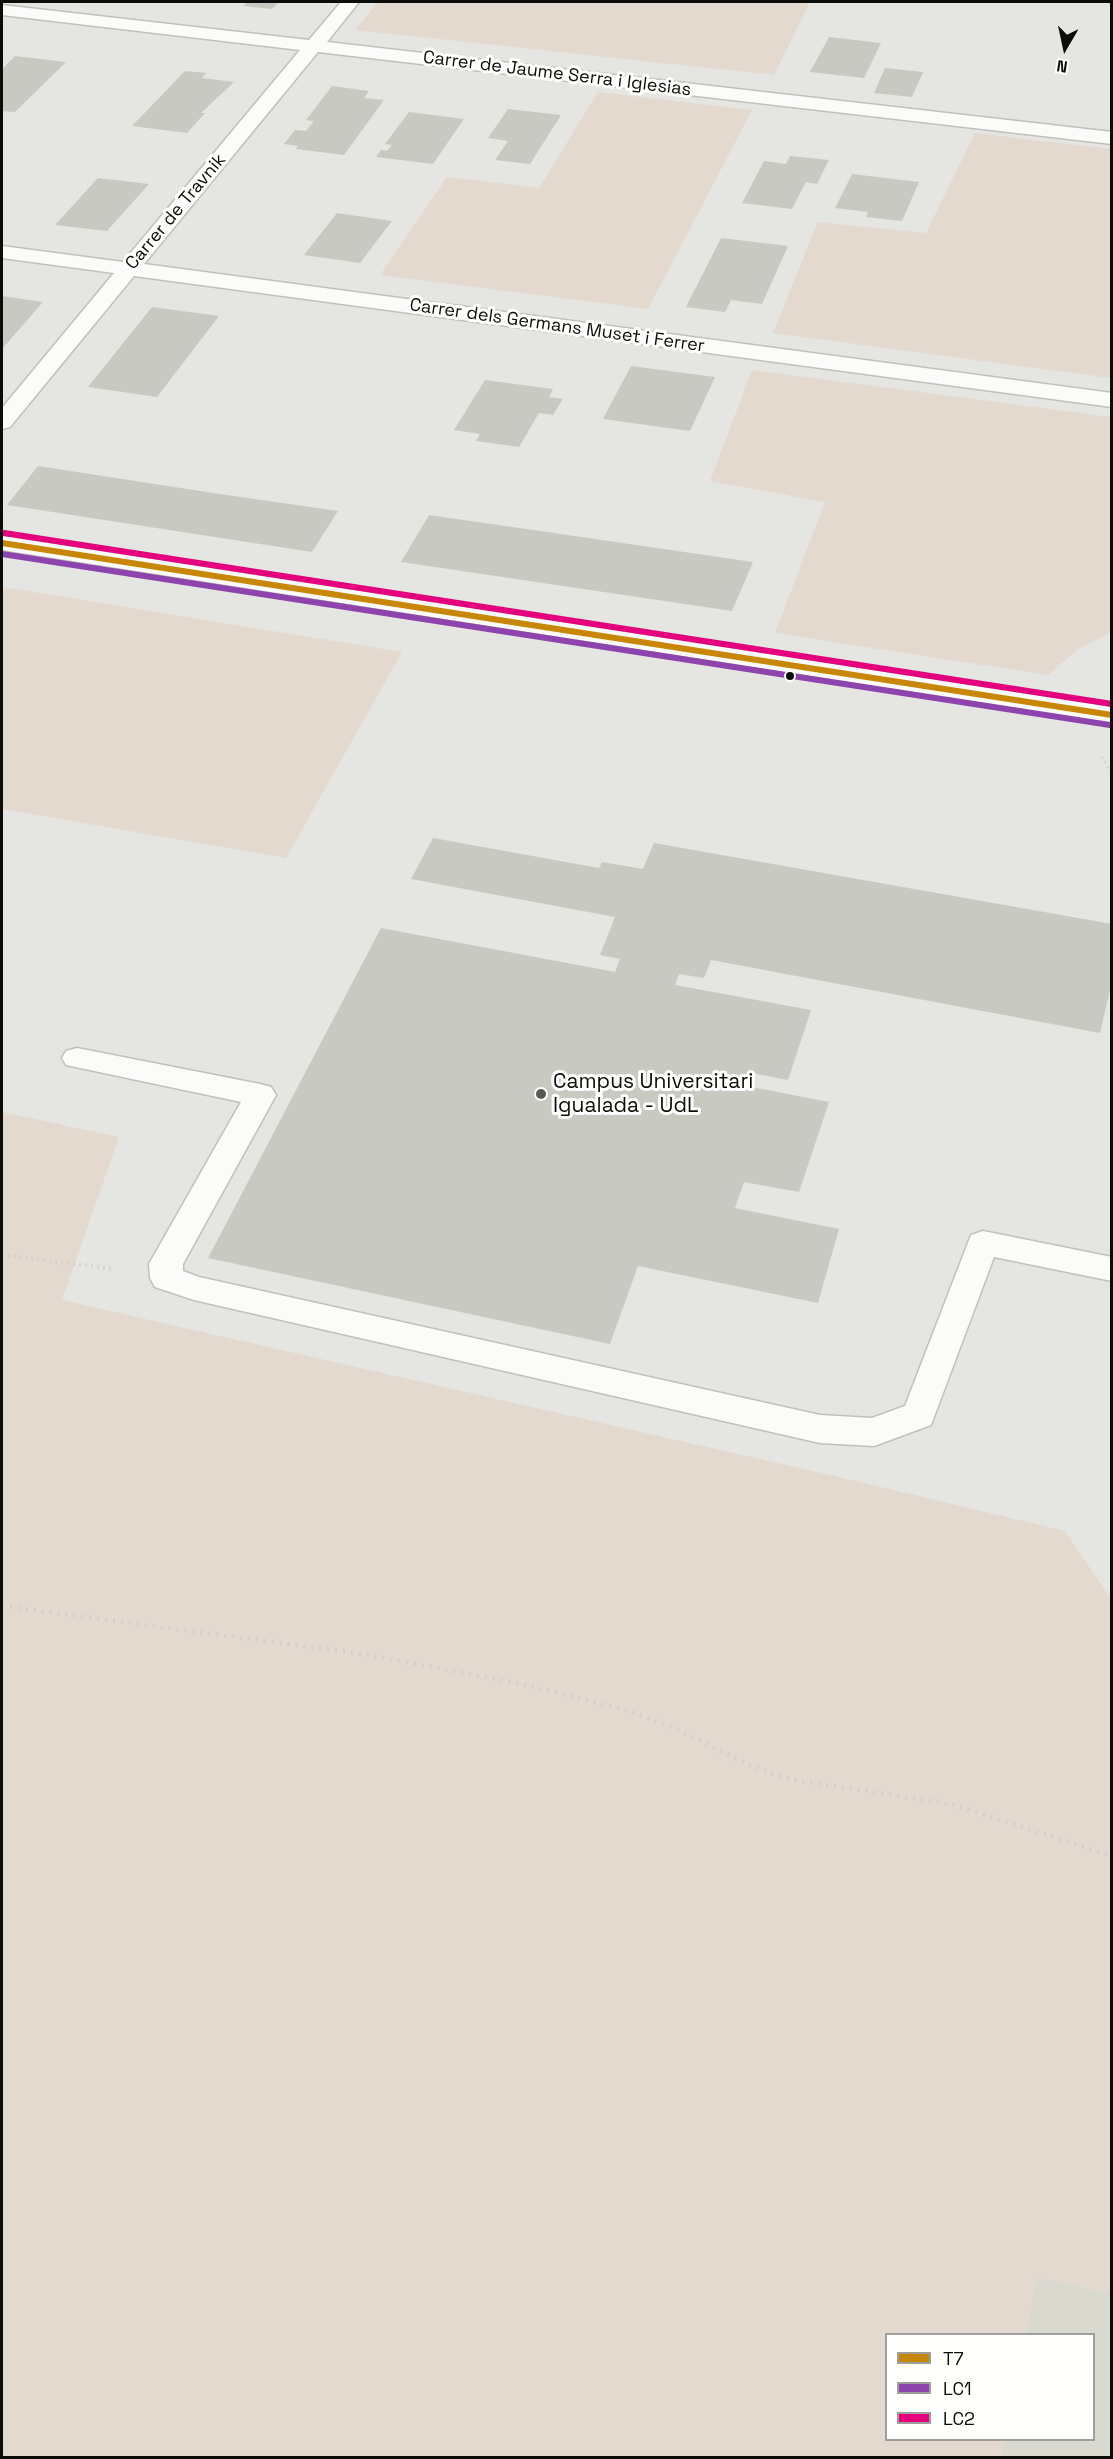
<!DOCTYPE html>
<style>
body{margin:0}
#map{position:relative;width:1113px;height:2459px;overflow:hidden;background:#e5e5e1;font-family:"Space Grotesk",sans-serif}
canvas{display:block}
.frame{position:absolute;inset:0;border:3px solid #0c0c0a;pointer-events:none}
.legend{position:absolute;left:885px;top:2333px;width:210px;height:108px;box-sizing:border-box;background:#fffffe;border:2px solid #9e9e9c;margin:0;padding:8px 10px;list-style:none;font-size:18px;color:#0c0c0a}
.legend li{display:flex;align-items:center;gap:12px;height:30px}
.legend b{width:30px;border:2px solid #9e9e9c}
.north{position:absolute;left:1035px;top:18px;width:60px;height:60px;-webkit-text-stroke:4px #fffffe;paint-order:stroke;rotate:189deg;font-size:16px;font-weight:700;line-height:24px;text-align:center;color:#0c0c0a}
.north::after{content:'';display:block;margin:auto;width:21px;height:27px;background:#0c0c0a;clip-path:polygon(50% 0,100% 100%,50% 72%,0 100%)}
</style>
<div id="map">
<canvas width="1113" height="2459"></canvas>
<div class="frame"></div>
<ul class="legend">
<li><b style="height:8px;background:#c88702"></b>T7</li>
<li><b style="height:8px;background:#8e44ad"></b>LC1</li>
<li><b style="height:8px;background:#e5007d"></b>LC2</li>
</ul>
<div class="north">N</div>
</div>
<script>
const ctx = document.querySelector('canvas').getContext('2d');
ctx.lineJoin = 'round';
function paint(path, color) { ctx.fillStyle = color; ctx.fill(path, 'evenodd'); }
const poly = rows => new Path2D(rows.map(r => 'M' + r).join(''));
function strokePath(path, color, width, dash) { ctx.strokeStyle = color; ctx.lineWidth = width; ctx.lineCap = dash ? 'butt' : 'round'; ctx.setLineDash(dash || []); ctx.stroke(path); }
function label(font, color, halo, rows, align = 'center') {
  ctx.font = font + ' "Space Grotesk",sans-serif'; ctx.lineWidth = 6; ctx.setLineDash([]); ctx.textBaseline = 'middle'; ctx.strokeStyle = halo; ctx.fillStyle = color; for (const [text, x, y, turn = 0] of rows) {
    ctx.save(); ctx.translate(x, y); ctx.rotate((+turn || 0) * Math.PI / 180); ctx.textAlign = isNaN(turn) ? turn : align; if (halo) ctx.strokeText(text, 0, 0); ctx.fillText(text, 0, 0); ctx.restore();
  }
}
paint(poly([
 [1037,2277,1111,2293,1111,2457,1001,2458,1004,2440,1094,2440,1094,2334,1025,2334]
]), '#d9d9d0');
paint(poly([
 [378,2,810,2,774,75,355,30],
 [598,92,752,110,648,309,380,275,447,177,539,188],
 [975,133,1111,149,1111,378,773,333,818,222,926,233],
 [752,370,1111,417,1111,632,1077,650,1048,675,775,633,825,502,710,481],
 [2,587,402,652,286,858,2,809],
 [2,1112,119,1137,62,1300,839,1477,1065,1531,1111,1599,1111,2293,1037,2277,1025,2334,886,2334,886,2440,1004,2440,1001,2457,2,2457]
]), '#e4d9cf');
paint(poly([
 [247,2,279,2,272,9,243,6],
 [829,37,881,43,864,78,810,72],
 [15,56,66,62,15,112,2,111,2,69],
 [885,68,923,72,912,97,874,93],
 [185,71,206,73,202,78,234,82,201,113,205,113,187,133,132,126],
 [332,86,369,91,364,98,384,100,344,155,296,149,298,146,284,144,295,130,306,131,314,121,306,120],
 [508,109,561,115,530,164,495,160,508,141,488,138],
 [409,112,464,119,433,164,376,157,381,150,387,151,392,145,385,144],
 [790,156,829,160,817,184,806,182,792,209,742,203,764,161,786,164],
 [852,174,919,182,902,221,866,217,868,212,835,208],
 [98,178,149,184,107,231,55,225],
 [337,213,392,221,360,263,304,255],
 [721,238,788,246,762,304,731,300,725,312,686,307],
 [2,296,43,302,2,349],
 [152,307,219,316,157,397,88,387],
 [631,366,715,377,690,431,603,419],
 [485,380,553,389,549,397,563,399,553,415,539,413,519,447,476,441,480,434,454,430],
 [38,466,213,493,338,511,312,552,7,505],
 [429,515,554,533,753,562,732,611,401,562],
 [433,838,599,868,602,862,643,869,654,843,1112,924,1112,981,1100,1033,711,960,704,978,679,974,675,985,811,1010,788,1080,752,1073,747,1086,829,1102,799,1192,744,1182,735,1208,839,1229,818,1303,638,1266,610,1344,208,1258,381,928,615,972,620,959,600,955,615,917,411,879]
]), '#c8cac2');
const minor = poly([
 [341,2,359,2,327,42,1112,132,1112,144,318,52,144,264,1112,393,1112,407,134,276,10,427,2,429,2,408,114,273,2,258,2,246,123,262,300,50,2,15,2,5,309,40,341,2],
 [2,536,1112,707,1112,723,2,550,2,536],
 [77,1048,260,1084,271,1087,276,1095,183,1264,183,1271,199,1277,820,1415,872,1418,905,1406,971,1235,983,1231,1112,1257,1112,1281,994,1257,931,1425,874,1446,820,1443,194,1300,155,1287,150,1278,149,1264,241,1102,66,1065,62,1058,66,1051,77,1048]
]);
strokePath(minor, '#c0c0be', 3);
strokePath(poly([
 [1102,757,1112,775]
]), '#d0d0cf', 3, [1.5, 4]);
strokePath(poly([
 [2,1255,114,1269]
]), '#d0d0cf', 4, [1.5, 4.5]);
strokePath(poly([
 [2,1606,363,1654,517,1683,629,1711,670,1726,749,1765,789,1779,951,1804,1112,1856]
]), '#d0d0cf', 4.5, [2, 6]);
paint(minor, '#fbfbfa');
strokePath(poly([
 [2,543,1112,715]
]), '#c88702', 6);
strokePath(poly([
 [2,554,1110,725]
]), '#8e44ad', 6);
strokePath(poly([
 [4,533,1112,704]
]), '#e5007d', 6);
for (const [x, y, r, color] of [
 [790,676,5,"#0c0c0a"],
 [541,1094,6,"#585855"]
]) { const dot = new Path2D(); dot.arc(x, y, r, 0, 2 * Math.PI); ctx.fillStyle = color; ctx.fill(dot); strokePath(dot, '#fffffe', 2); }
label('18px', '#0c0c0a', '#fffffe', [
 ["Carrer de Jaume Serra i Iglesias",557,74,7],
 ["Carrer de Travnik",176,212,-50],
 ["Carrer dels Germans Muset i Ferrer",557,326,8]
]);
label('21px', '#0c0c0a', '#fffffe', [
 ["Campus Universitari",553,1082],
 ["Igualada - UdL",553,1106]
], 'left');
</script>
